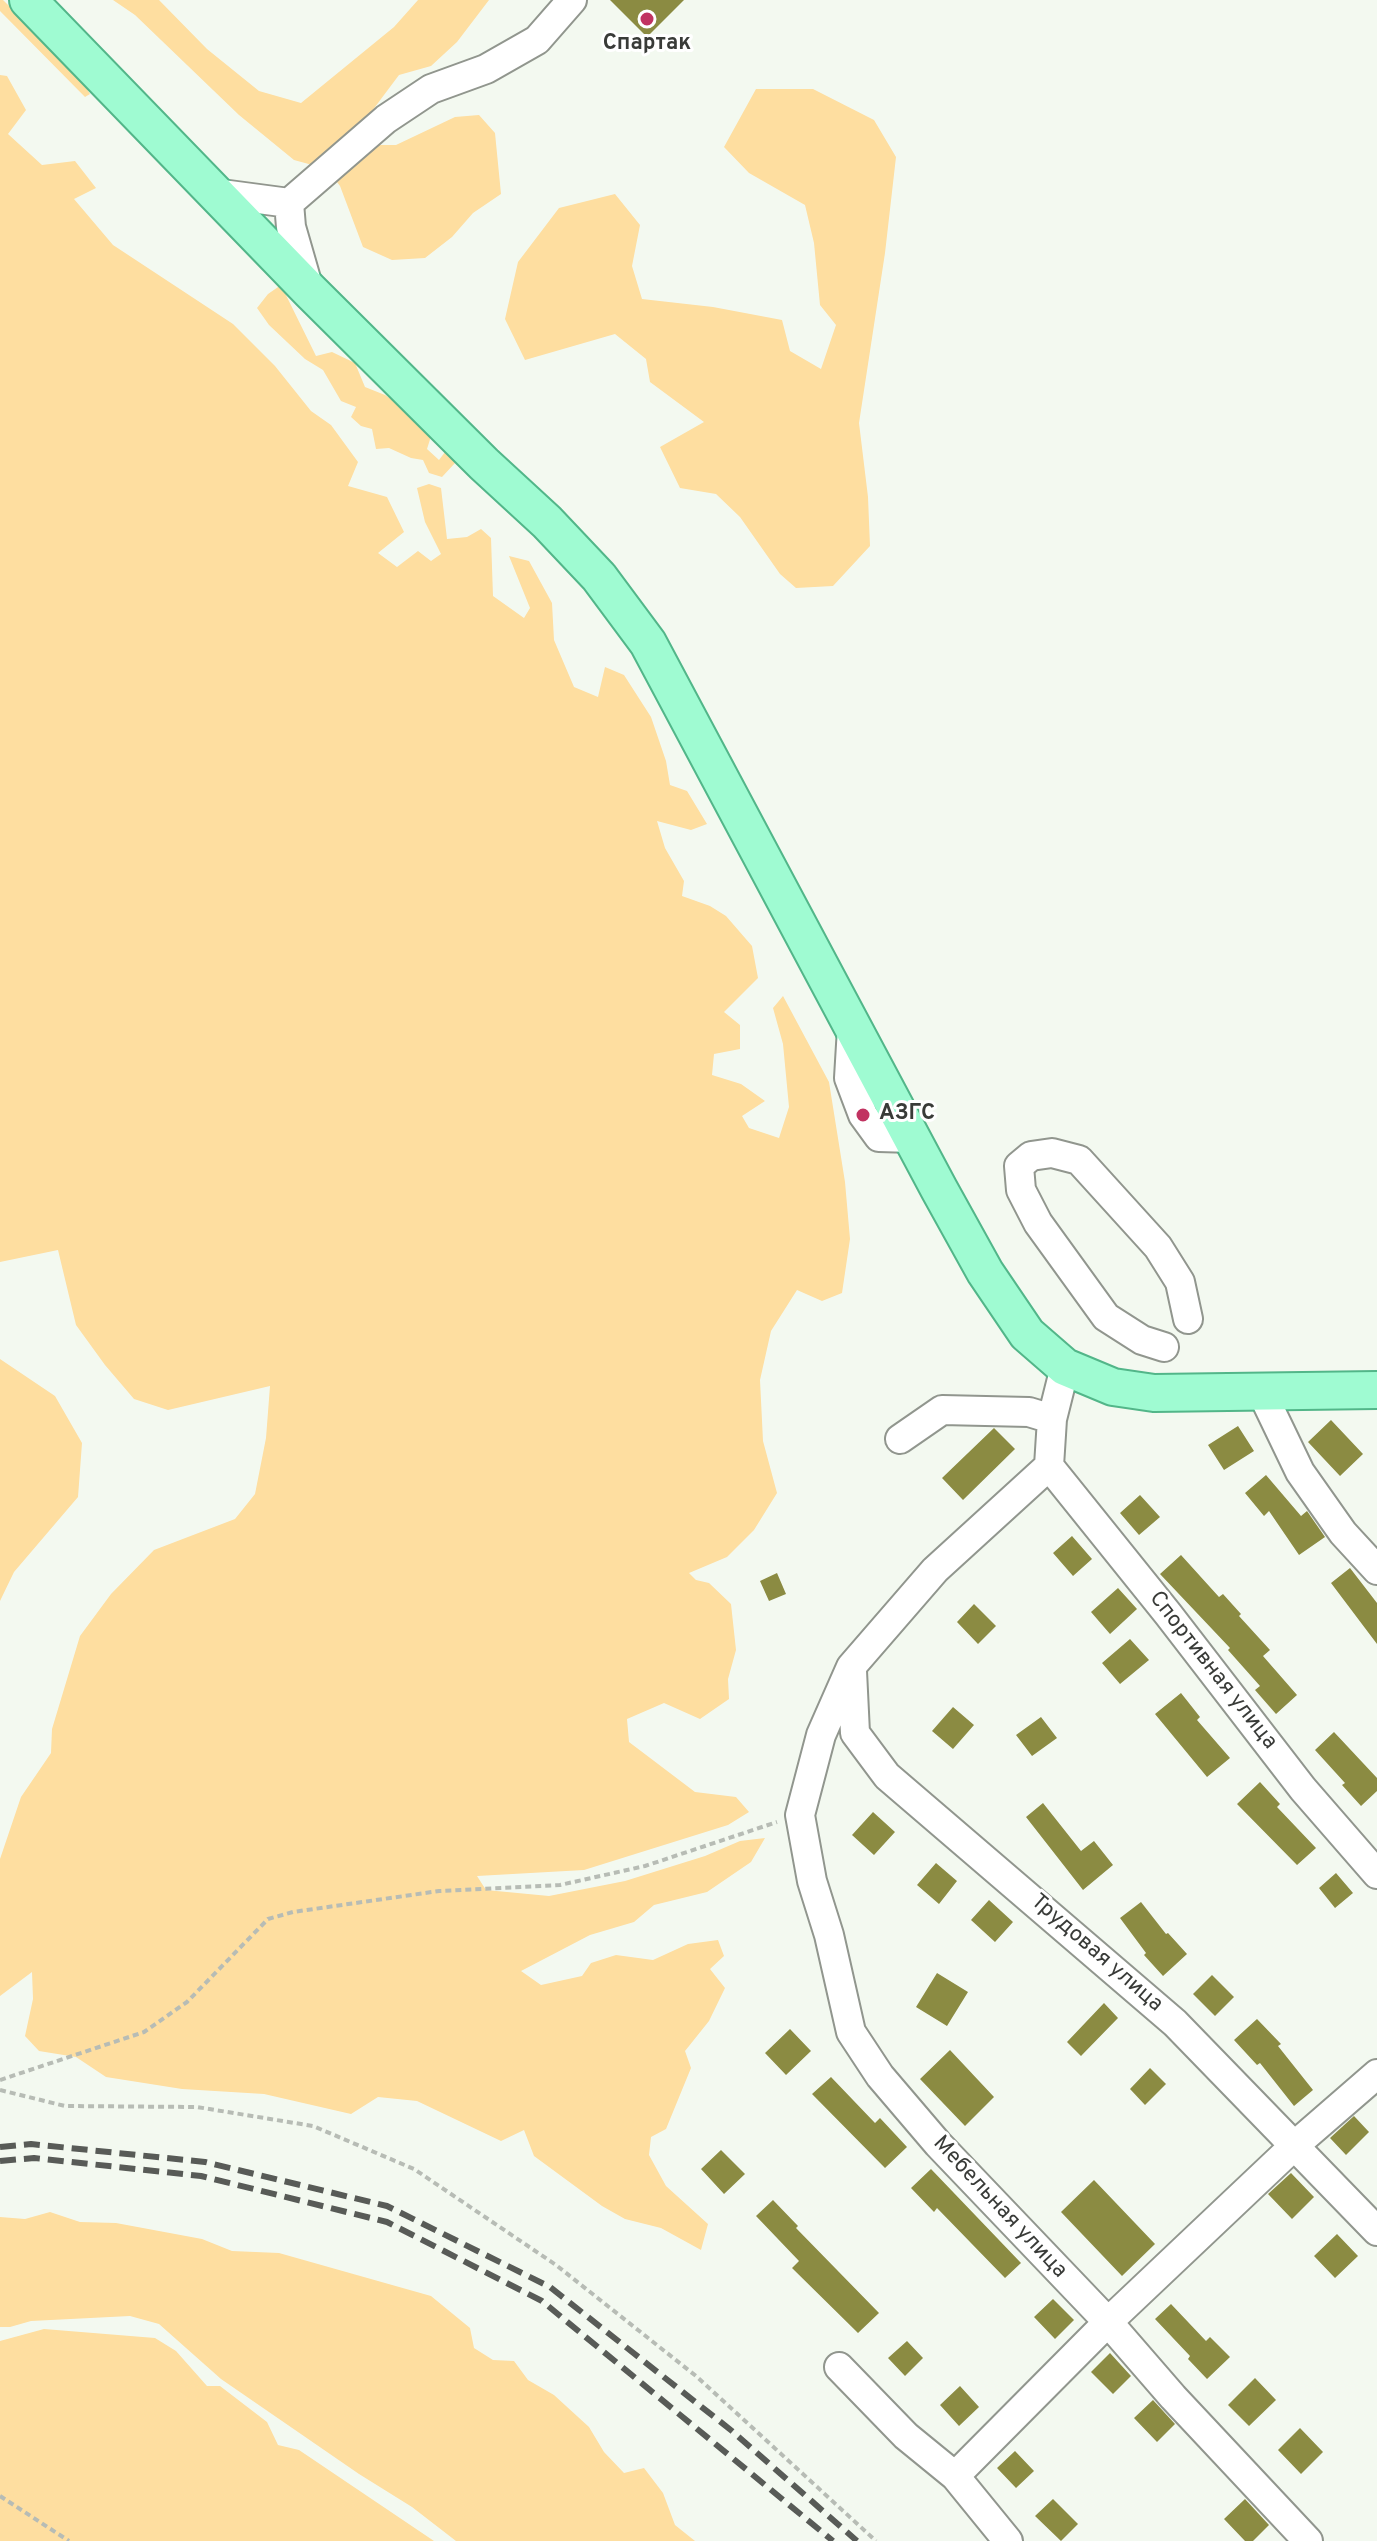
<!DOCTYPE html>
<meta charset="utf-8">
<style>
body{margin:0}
canvas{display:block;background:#f3f9f0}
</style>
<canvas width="1377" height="2541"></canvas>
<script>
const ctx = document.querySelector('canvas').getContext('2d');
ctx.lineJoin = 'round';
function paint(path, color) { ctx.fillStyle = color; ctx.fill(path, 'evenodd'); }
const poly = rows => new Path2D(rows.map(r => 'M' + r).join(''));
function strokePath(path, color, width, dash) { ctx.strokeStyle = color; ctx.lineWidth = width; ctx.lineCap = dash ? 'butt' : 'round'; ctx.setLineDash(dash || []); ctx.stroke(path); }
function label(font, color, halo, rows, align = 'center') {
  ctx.font = font + ' Overpass,sans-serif'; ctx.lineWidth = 6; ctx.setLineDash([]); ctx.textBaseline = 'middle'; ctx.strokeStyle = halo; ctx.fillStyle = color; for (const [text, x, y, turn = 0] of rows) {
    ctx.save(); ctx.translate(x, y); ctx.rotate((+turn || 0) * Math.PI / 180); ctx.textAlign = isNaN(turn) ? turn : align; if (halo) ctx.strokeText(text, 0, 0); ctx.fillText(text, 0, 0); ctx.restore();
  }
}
paint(poly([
 [0,0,3,0,77,73,90,94,85,97,0,11],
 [113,0,159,0,207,49,259,91,301,103,394,27,418,0,489,0,457,42,431,66,399,75,369,115,363,145,396,145,455,117,479,115,495,133,501,194,473,213,452,237,425,258,392,260,363,247,340,186,327,169,294,160,239,115,135,15],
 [0,75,7,76,26,110,8,134,42,165,75,161,96,188,74,199,113,245,233,324,275,366,311,411,331,425,358,462,348,486,387,497,404,532,378,553,397,567,418,551,431,561,441,554,425,522,417,488,429,484,441,488,447,539,467,537,481,529,491,538,493,596,524,618,530,608,509,556,529,561,552,603,554,640,574,687,598,697,605,667,624,675,651,717,666,761,670,785,687,791,707,824,691,830,657,821,665,848,684,881,682,896,710,906,726,916,752,946,758,978,724,1012,740,1025,740,1049,714,1054,712,1075,741,1084,765,1101,742,1116,749,1128,779,1138,789,1107,783,1044,773,1008,783,996,829,1082,845,1182,850,1239,842,1293,822,1301,797,1290,771,1331,760,1380,763,1441,777,1493,754,1530,727,1557,689,1573,696,1580,709,1583,731,1604,736,1650,728,1679,729,1699,700,1719,664,1703,627,1719,629,1742,695,1792,736,1797,749,1812,728,1825,584,1870,477,1876,486,1890,549,1896,625,1881,705,1856,740,1841,765,1838,751,1862,707,1892,654,1905,634,1922,590,1935,521,1971,541,1985,582,1976,591,1963,616,1955,653,1960,688,1944,718,1940,724,1956,710,1969,725,1988,709,2021,685,2051,691,2068,666,2129,651,2137,649,2155,666,2186,708,2224,701,2250,661,2228,625,2219,602,2206,534,2156,524,2130,501,2141,417,2101,378,2097,351,2114,264,2094,182,2089,106,2077,76,2057,39,2051,25,2036,33,1999,32,1972,0,1996,0,1859,21,1797,51,1753,52,1729,80,1636,111,1594,154,1550,235,1519,255,1494,266,1438,270,1386,168,1410,134,1399,105,1365,76,1325,58,1250,0,1262],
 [756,89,813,89,874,120,896,157,885,253,859,423,868,497,870,546,833,586,796,588,780,574,740,517,716,494,680,488,660,447,704,422,650,382,646,359,615,334,525,360,505,319,518,262,559,208,615,194,640,225,632,266,642,299,713,307,782,320,790,351,821,369,836,325,820,305,814,243,805,205,749,173,724,147],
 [281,285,316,356,332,352,355,363,365,387,385,395,409,411,432,433,427,449,439,460,445,452,455,463,442,477,429,473,423,460,411,458,389,448,376,449,372,429,361,426,351,417,356,407,341,401,323,370,305,359,269,325,257,308,268,294],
 [0,1359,55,1396,82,1443,78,1497,14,1572,0,1601],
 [50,2212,80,2222,116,2223,202,2239,232,2251,279,2253,431,2296,470,2328,474,2348,493,2360,514,2361,528,2380,554,2395,589,2427,604,2452,624,2473,644,2468,663,2493,675,2525,695,2541,456,2541,412,2507,359,2474,221,2379,159,2324,130,2316,31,2321,10,2327,0,2327,0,2217,25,2219],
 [44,2329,155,2338,176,2351,207,2386,220,2386,267,2422,278,2445,299,2450,434,2541,0,2541,0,2341]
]), '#fedea0');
paint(poly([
 [610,0,684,0,647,37],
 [1331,1420,1363,1454,1340,1476,1308,1442],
 [1238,1426,1254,1451,1224,1470,1208,1445],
 [994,1428,1015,1449,963,1500,942,1478],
 [1266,1475,1301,1516,1307,1511,1325,1537,1299,1555,1269,1511,1264,1516,1245,1493],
 [1140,1495,1160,1517,1139,1535,1120,1513],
 [1072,1536,1092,1559,1073,1576,1053,1553],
 [1181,1555,1219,1597,1223,1594,1241,1614,1239,1616,1270,1650,1263,1656,1297,1695,1276,1714,1255,1690,1260,1686,1228,1650,1230,1648,1160,1574],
 [1350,1568,1377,1603,1377,1644,1331,1583],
 [777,1573,786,1594,769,1601,760,1581],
 [1118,1588,1137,1609,1110,1634,1091,1612],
 [974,1604,996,1626,978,1644,957,1622],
 [1130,1639,1149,1660,1120,1684,1102,1663],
 [1181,1693,1200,1717,1197,1720,1230,1758,1207,1777,1155,1714],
 [953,1707,974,1725,953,1749,932,1731],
 [1041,1717,1057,1738,1032,1756,1016,1735],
 [1334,1732,1377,1778,1377,1791,1361,1806,1342,1785,1345,1783,1315,1750],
 [1260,1782,1280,1804,1277,1807,1316,1848,1297,1865,1237,1804],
 [1043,1803,1081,1851,1094,1841,1113,1865,1083,1890,1026,1817],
 [873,1812,895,1832,874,1855,852,1835],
 [936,1863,957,1881,939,1904,917,1885],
 [1336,1873,1353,1893,1335,1908,1319,1888],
 [989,1900,1013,1922,995,1942,971,1920],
 [1141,1902,1166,1934,1168,1933,1187,1954,1163,1976,1144,1955,1146,1953,1120,1918],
 [937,1973,968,1992,947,2026,916,2007],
 [1212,1975,1234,1997,1215,2016,1193,1994],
 [1104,2003,1118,2018,1081,2056,1067,2042],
 [1257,2019,1281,2044,1278,2046,1313,2090,1294,2106,1260,2063,1257,2065,1234,2040],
 [790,2029,811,2051,786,2075,765,2053],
 [950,2050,994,2097,965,2126,920,2079],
 [1150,2068,1166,2084,1145,2105,1130,2089],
 [831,2077,875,2123,880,2118,907,2147,885,2168,812,2094],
 [1354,2116,1369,2132,1346,2155,1330,2138],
 [721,2150,745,2174,724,2194,701,2169],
 [931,2169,1021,2263,1005,2278,937,2208,934,2212,911,2188],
 [1291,2173,1314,2197,1292,2219,1268,2194],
 [1094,2180,1155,2244,1122,2276,1061,2212],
 [773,2200,798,2226,796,2228,879,2313,858,2333,792,2268,799,2261,756,2216],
 [1337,2234,1358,2256,1335,2278,1314,2256],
 [1053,2299,1074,2320,1055,2339,1034,2317],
 [1171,2304,1206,2341,1210,2337,1230,2357,1207,2379,1188,2359,1190,2356,1155,2319],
 [907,2341,923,2358,905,2376,888,2358],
 [1110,2353,1131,2376,1113,2394,1091,2372],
 [1255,2378,1276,2400,1249,2426,1228,2405],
 [960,2386,979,2407,959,2426,940,2405],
 [1153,2400,1175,2424,1157,2442,1134,2418],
 [1300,2428,1323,2452,1301,2474,1278,2450],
 [1015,2451,1034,2471,1016,2488,997,2468],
 [1053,2499,1078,2524,1061,2541,1035,2516],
 [1245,2499,1269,2525,1253,2541,1245,2541,1224,2519]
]), '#8b8b42');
const minor = poly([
 [214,193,289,203,386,119,431,89,486,69,537,40,572,0],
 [289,203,291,227,308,286],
 [852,1028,849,1078,863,1115,879,1137,912,1138],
 [1164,1347,1142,1340,1106,1317,1038,1223,1021,1190,1019,1166,1031,1156,1052,1153,1079,1160,1158,1247,1180,1282,1188,1319],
 [1065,1367,1052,1419,1049,1466,935,1570,851,1667,821,1735,800,1815,812,1881,829,1935,851,2032,880,2076,938,2144,1108,2322,1173,2397,1308,2541],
 [1262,1393,1300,1472,1343,1533,1377,1570],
 [900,1439,942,1410,1029,1412,1052,1419],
 [1049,1466,1168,1614,1303,1789,1377,1874],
 [852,1671,855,1733,887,1776,1175,2023,1377,2231],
 [839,2367,906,2436,955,2476,1008,2541],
 [955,2476,1108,2322,1294,2146,1377,2074]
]);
const major = poly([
 [28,0,310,291,484,464,547,522,599,577,648,643,939,1189,985,1272,1027,1334,1065,1367,1113,1387,1154,1393,1377,1390]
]);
strokePath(minor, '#91968e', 32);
strokePath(major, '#52b689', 40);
strokePath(poly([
 [0,2080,144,2032,187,2002,268,1919,293,1912,439,1891,560,1885,645,1866,777,1822],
 [0,2090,65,2106,197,2107,313,2126,414,2169,556,2265,696,2376,876,2541],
 [0,2496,69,2541]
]), '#b7bcb5', 4, [6, 4]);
strokePath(minor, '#fff', 28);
strokePath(major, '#9ffbd2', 36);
strokePath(poly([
 [0,2147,31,2144,205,2162,387,2206,550,2287,732,2431,857,2541],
 [0,2161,34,2158,201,2176,387,2222,542,2301,833,2541]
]), '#585b57', 6, [16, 8]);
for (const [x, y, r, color] of [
 [647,19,8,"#c13361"],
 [863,1115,8,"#c13361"]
]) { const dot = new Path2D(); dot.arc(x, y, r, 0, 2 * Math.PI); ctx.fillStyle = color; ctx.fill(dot); strokePath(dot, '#fff', 3); }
label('bold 22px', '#393b38', '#fff', [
 ["Спартак",647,45],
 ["АЗГС",879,1115,"left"]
]);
label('22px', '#393b38', '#fff', [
 ["Спортивная улица",1212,1671,52],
 ["Трудовая улица",1096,1954,41],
 ["Мебельная улица",999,2208,47]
]);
</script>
